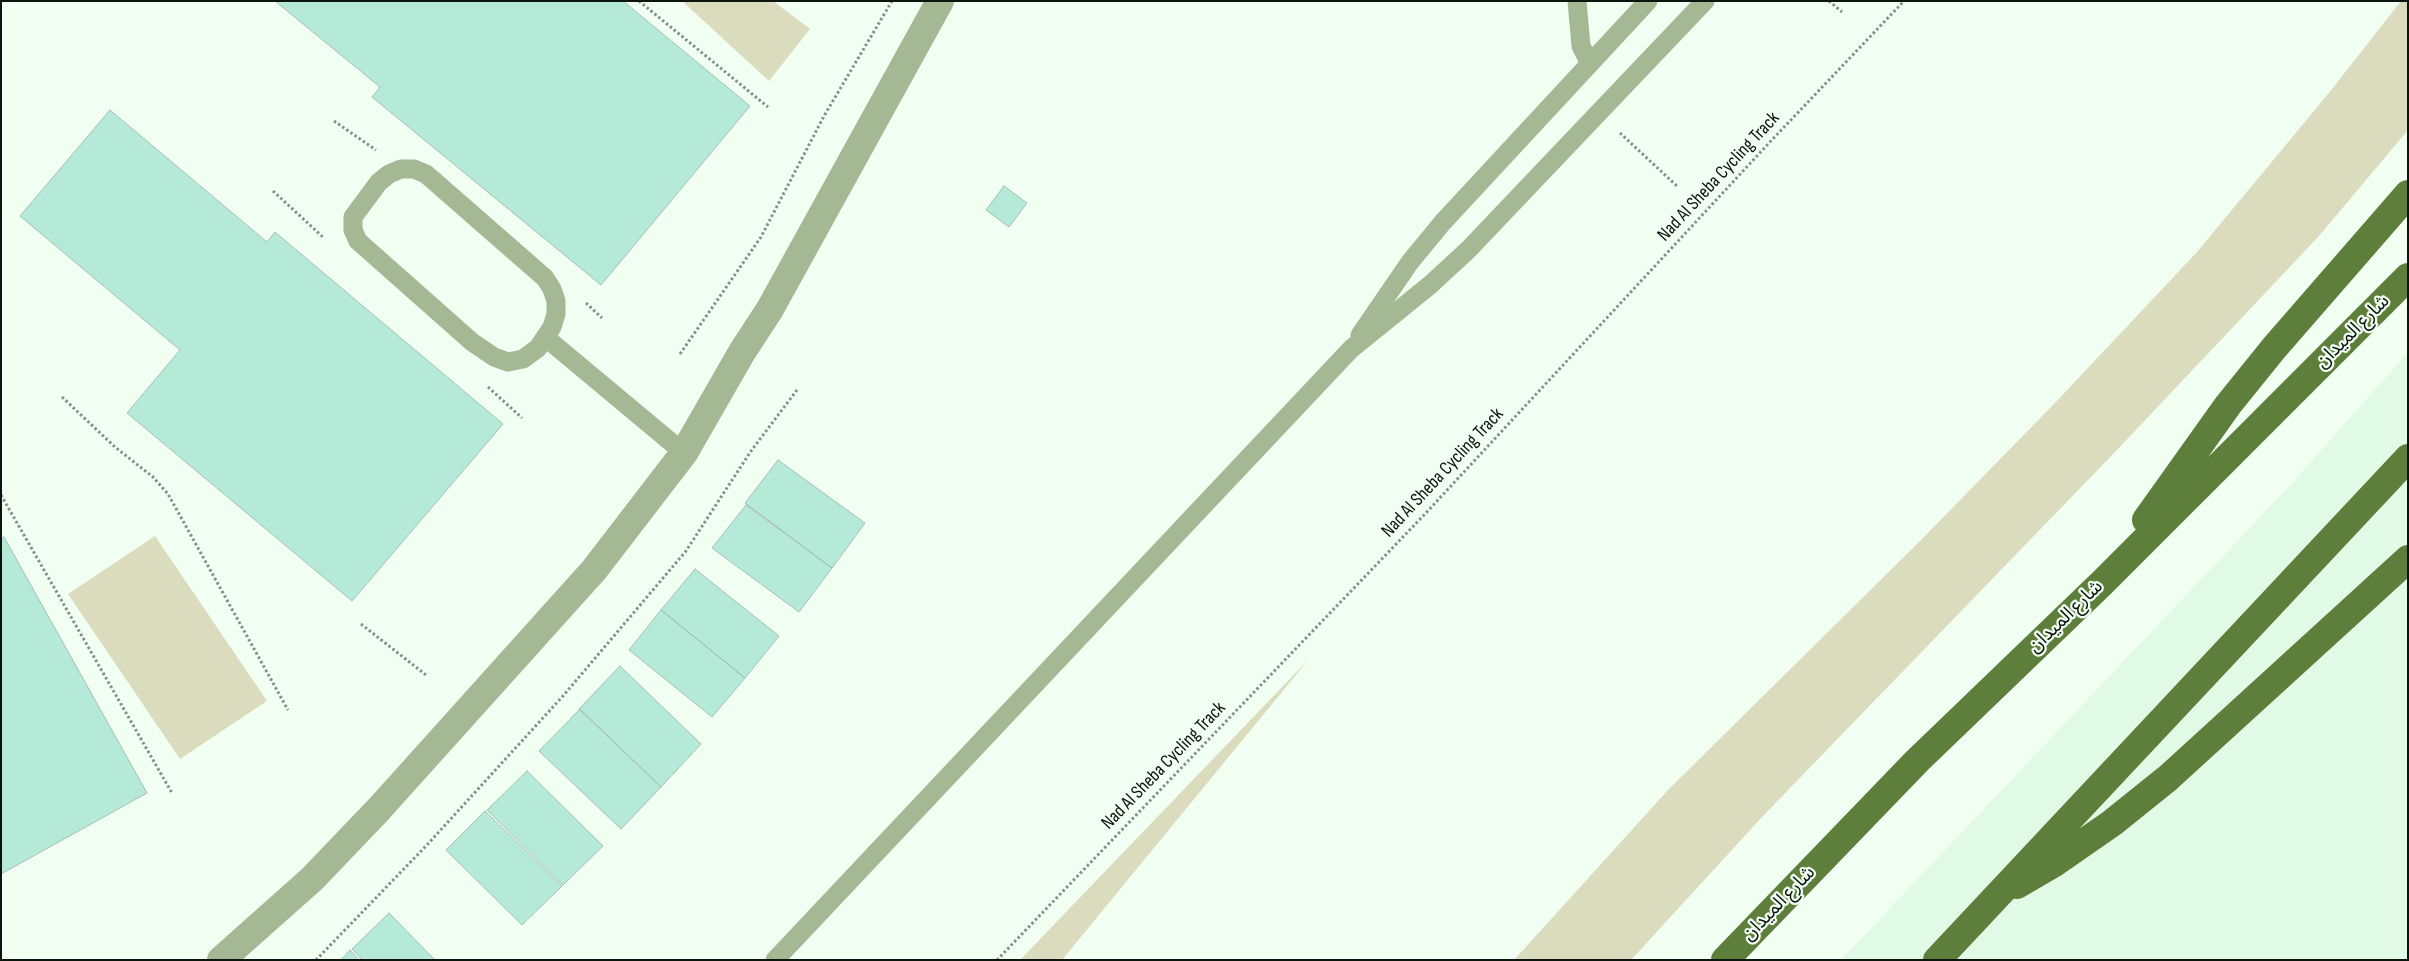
<!DOCTYPE html>
<meta charset="utf-8">
<style>
body{margin:0}
#map{position:relative;width:2409px;height:961px;overflow:hidden;background:#f1fff3;font-family:"Sofia Sans Condensed",sans-serif}
canvas{display:block}
.frame{position:absolute;inset:0;border:2px solid #0d130e;pointer-events:none}
</style>
<div id="map">
<canvas width="2409" height="961"></canvas>
<div class="frame"></div>
</div>
<script>
const ctx = document.querySelector('canvas').getContext('2d');
ctx.lineJoin = 'round';
function paint(path, color) { ctx.fillStyle = color; ctx.fill(path, 'evenodd'); }
const poly = rows => new Path2D(rows.map(r => 'M' + r).join(''));
function strokePath(path, color, width, dash) { ctx.strokeStyle = color; ctx.lineWidth = width; ctx.lineCap = dash ? 'butt' : 'round'; ctx.setLineDash(dash || []); ctx.stroke(path); }
function label(font, color, halo, rows, align = 'center') {
  ctx.font = font + ' "Sofia Sans Condensed","Noto Sans Arabic",sans-serif'; ctx.lineWidth = 4.5; ctx.setLineDash([]); ctx.textBaseline = 'middle'; ctx.strokeStyle = halo; ctx.fillStyle = color; for (const [text, x, y, turn = 0] of rows) {
    ctx.save(); ctx.translate(x, y); ctx.rotate((+turn || 0) * Math.PI / 180); ctx.textAlign = isNaN(turn) ? turn : align; if (halo) ctx.strokeText(text, 0, 0); ctx.fillText(text, 0, 0); ctx.restore();
  }
}
paint(poly([
 [2408,352,2408,960,1841,960,2293,482]
]), '#e1fae6');
paint(poly([
 [682,1,773,1,810,29,769,81],
 [2401,1,2408,1,2408,130,2319,236,2116,451,1762,817,1631,960,1514,960,1669,789,1920,541,2055,403,2197,252,2328,94],
 [155,536,267,701,180,759,68,594],
 [1309,659,1062,960,1020,960,1068,910]
]), '#dadcbd');
const building = poly([
 [275,1,623,1,750,106,601,285,372,97,380,87,275,1],
 [110,110,267,242,275,232,503,424,352,601,127,413,180,350,20,216,110,110],
 [1004,186,1027,203,1009,227,986,210,1004,186],
 [778,460,865,523,832,568,745,503,778,460],
 [746,505,832,568,799,612,712,548,746,505],
 [4,537,147,793,1,874,1,539,4,537],
 [695,569,779,636,745,678,661,610,695,569],
 [661,610,745,678,712,717,629,650,661,610],
 [620,666,701,744,661,787,579,709,620,666],
 [580,709,661,787,621,829,539,751,580,709],
 [527,771,603,846,563,885,487,810,527,771],
 [485,811,562,886,522,925,446,850,485,811],
 [389,913,435,960,362,960,352,949,389,913],
 [350,950,359,960,341,960,350,950]
]);
paint(building, '#b4ead7');
strokePath(building, '#a7beb5', 1);
strokePath(poly([
 [639,1,768,107],
 [1829,1,1842,12],
 [334,121,376,150],
 [1620,133,1678,187],
 [273,191,324,238],
 [586,303,602,318],
 [680,354,761,237,824,116,892,1],
 [488,387,522,418],
 [62,397,115,447,153,477,168,494,288,710],
 [1,495,172,793],
 [361,624,426,675],
 [316,960,426,846,563,696,686,551,751,451,797,390],
 [997,960,1425,514,1769,143,1904,1]
]), '#869087', 3, [2.5, 2.5]);
strokePath(poly([
 [1577,1,1581,46,1590,64],
 [401,169,414,169,426,174,545,278,552,289,556,301,556,314,552,327,538,348,523,359,508,362,494,357,472,342,358,241,353,230,353,217,379,182,389,174,401,169],
 [1360,335,1410,262,1443,222,1648,1],
 [545,337,684,453],
 [775,960,1351,349,1430,285,1468,250,1705,1]
]), '#a5b894', 19);
strokePath(poly([
 [221,960,312,879,379,809,594,570,684,453,742,352,770,309,940,1]
]), '#a5b894', 28);
strokePath(poly([
 [2146,520,2228,405,2274,348,2408,194],
 [2017,885,2053,864,2112,823,2168,778,2408,559],
 [1725,960,1917,761,2103,582,2408,277],
 [1937,960,2408,458]
]), '#5e7f3b', 28);
label('19px', '#0d130e', '#f1fff3', [
 ["Nad Al Sheba Cycling Track",1719,177,-47],
 ["شارع الميدان",2353,332,-45],
 ["Nad Al Sheba Cycling Track",1443,473,-47],
 ["شارع الميدان",2066,617,-44],
 ["Nad Al Sheba Cycling Track",1164,766,-46],
 ["شارع الميدان",1779,904,-46]
]);
</script>
